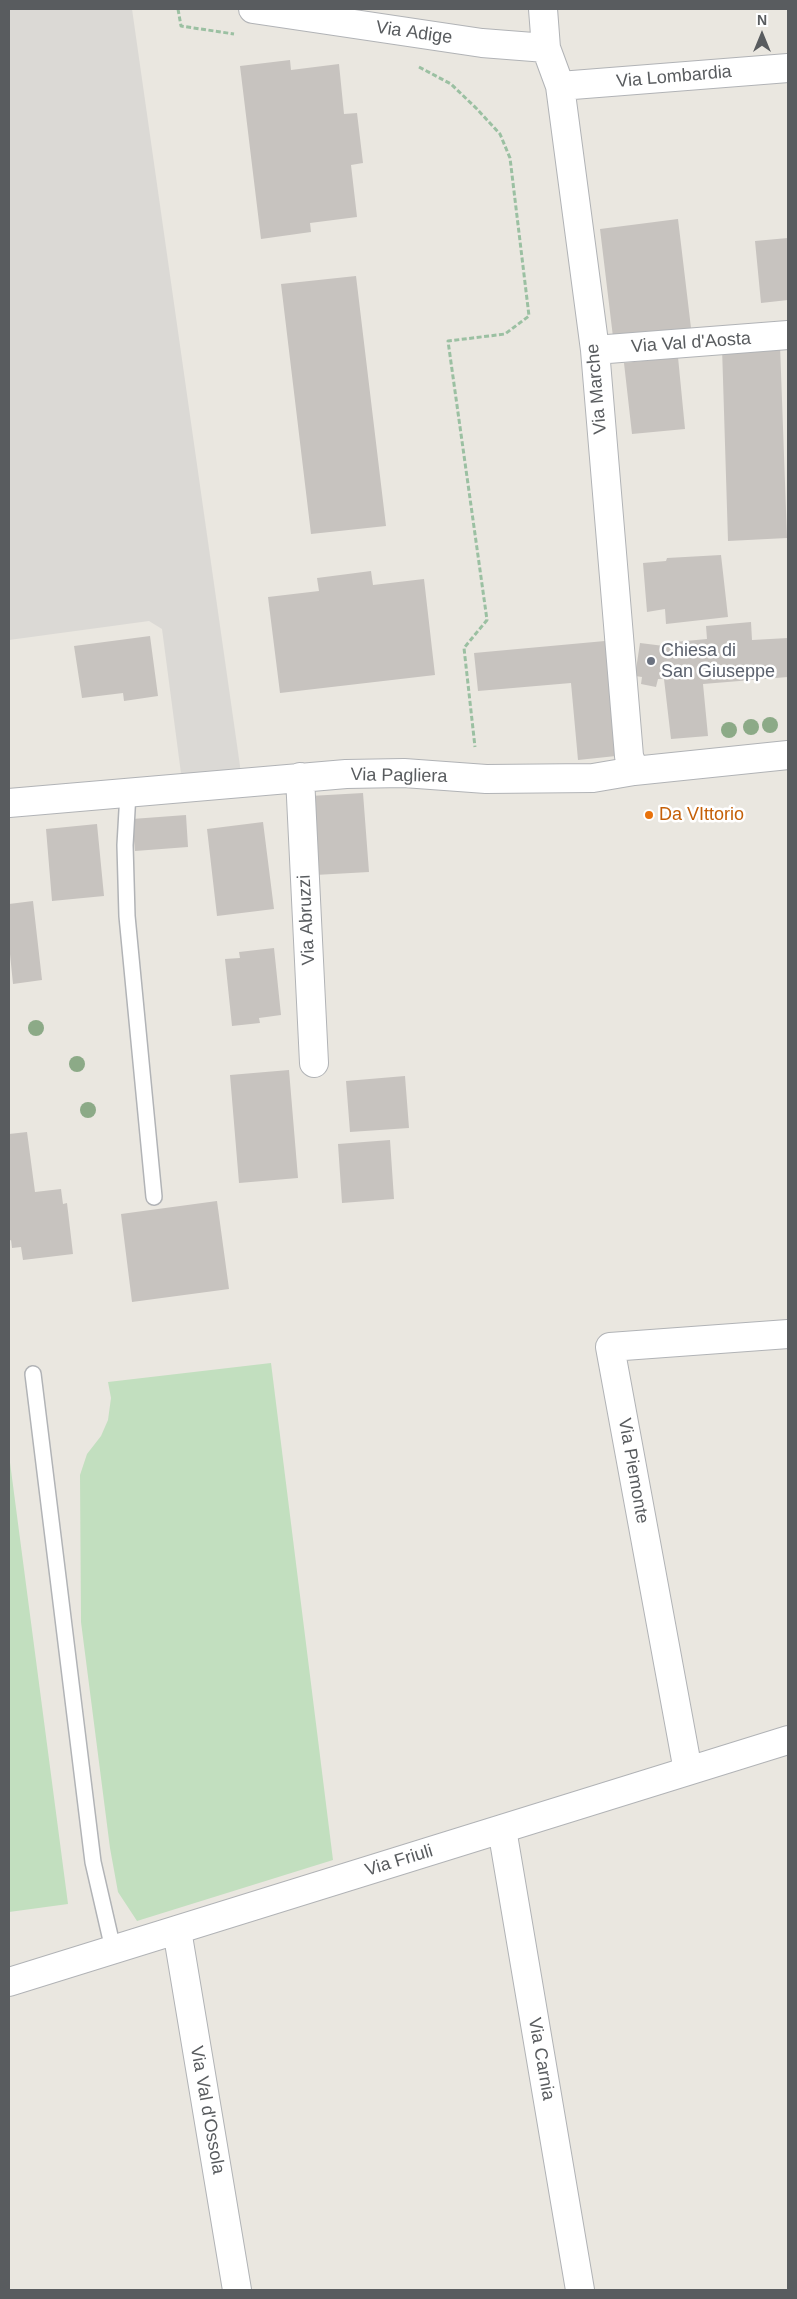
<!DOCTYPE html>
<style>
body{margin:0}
#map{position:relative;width:797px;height:2299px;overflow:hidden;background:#eae7e0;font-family:Arial,sans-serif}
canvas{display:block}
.frame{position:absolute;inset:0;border:10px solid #595c5f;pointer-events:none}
.north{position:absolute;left:737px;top:10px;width:50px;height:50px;-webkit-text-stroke:4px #fff;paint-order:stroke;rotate:0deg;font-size:14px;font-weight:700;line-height:20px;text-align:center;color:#595c5f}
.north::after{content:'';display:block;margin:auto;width:18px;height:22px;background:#595c5f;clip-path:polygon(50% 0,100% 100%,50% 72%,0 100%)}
</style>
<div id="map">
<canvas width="797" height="2299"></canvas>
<div class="frame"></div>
<div class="north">N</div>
</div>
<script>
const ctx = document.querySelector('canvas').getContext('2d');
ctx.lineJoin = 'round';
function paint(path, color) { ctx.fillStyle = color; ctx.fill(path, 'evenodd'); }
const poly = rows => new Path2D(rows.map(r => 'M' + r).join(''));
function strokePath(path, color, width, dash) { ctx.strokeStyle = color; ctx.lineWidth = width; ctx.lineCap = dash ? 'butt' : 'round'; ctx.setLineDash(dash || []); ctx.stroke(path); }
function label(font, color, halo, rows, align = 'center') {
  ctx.font = font + ' Arial,sans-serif'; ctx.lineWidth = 5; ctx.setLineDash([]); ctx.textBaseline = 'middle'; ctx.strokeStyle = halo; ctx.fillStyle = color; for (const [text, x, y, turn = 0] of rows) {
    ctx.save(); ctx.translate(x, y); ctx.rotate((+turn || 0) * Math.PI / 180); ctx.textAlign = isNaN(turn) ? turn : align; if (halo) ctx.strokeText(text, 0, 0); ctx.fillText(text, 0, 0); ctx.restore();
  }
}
paint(poly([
 [9,9,132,9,241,773,182,781,162,629,149,621,9,640]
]), '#dbd9d5');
paint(poly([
 [271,1363,333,1860,137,1921,118,1892,110,1848,81,1622,80,1475,87,1454,101,1436,108,1420,111,1398,108,1382],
 [9,1455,68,1904,9,1912]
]), '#c2dfbf');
paint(poly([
 [290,60,291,70,339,64,344,114,357,113,363,163,351,165,357,217,310,223,311,232,261,239,240,66],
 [678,219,691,328,613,337,600,229],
 [788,238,788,300,761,303,755,241],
 [356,276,386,526,311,534,281,284],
 [780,345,787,538,728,541,722,347],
 [678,357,685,429,632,434,624,363],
 [721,555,728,617,666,624,665,609,647,612,643,563,666,561,667,558],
 [371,571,373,585,424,579,435,675,280,693,268,597,319,591,317,578],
 [751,622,752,640,788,638,788,677,703,684,708,736,671,739,664,679,658,679,656,687,641,684,642,677,635,676,640,643,664,646,664,643,707,639,706,626],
 [150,636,158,696,124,701,123,693,82,698,74,646],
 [605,641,616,756,578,760,571,683,478,691,474,653],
 [363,793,369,872,315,875,310,796],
 [186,815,188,847,135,851,132,819],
 [263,822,274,909,217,916,207,829],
 [97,824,104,896,52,901,46,829],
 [33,901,42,980,13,984,9,944,9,904],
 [274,948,281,1015,259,1018,260,1023,232,1026,225,959,240,958,239,952],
 [289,1070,298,1178,239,1183,230,1075],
 [405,1076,409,1128,350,1132,346,1081],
 [27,1132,35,1192,61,1189,63,1204,67,1203,73,1254,23,1260,21,1247,12,1248,11,1240,9,1241,9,1134],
 [390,1140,394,1199,342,1203,338,1144],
 [217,1201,229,1289,132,1302,121,1214]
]), '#c7c3bf');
const lane = poly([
 [128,793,125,845,127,916,154,1197],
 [33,1374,93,1862,113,1949]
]);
const street = poly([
 [253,9,482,43,546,48],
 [543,9,546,48,560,86,595,350,629,756,634,771],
 [560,86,788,68],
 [595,350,788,335],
 [300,777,314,1063],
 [9,803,346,774,404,773,486,779,593,778,634,771,788,755],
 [688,1771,610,1347,788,1334],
 [502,1829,580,2290],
 [177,1930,237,2290],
 [9,1982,788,1740]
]);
strokePath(lane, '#b1b3b6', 18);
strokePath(street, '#b1b3b6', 30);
strokePath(poly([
 [178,9,181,26,234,34],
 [419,67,451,84,477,109,500,134,510,158,529,316,505,334,448,341,487,620,464,648,475,747]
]), '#9bc0a2', 3, [5, 2.5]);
strokePath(lane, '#fff', 15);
strokePath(street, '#fff', 28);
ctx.fillStyle = '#8caa87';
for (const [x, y] of [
 [770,725],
 [751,727],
 [729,730],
 [36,1028],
 [77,1064],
 [88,1110]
]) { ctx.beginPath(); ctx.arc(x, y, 8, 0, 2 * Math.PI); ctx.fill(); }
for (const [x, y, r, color] of [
 [651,661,5,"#6b7280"],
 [649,815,5,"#e8710a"]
]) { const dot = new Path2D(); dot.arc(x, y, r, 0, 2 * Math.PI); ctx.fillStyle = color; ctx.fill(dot); strokePath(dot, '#fff', 2); }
label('18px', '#595c5f', '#fff', [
 ["Via Adige",414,33,8],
 ["Via Lombardia",674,77,-5],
 ["Via Val d'Aosta",691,343,-4],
 ["Via Marche",597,389,-95],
 ["Via Pagliera",399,776,1],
 ["Via Abruzzi",307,920,-93],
 ["Via Piemonte",633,1471,80],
 ["Via Friuli",399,1861,-17],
 ["Via Carnia",541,2059,80],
 ["Via Val d'Ossola",207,2110,80]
]);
label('18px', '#5b616d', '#fff', [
 ["Chiesa di",661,651],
 ["San Giuseppe",661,672]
], 'left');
label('18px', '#c56008', '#fff', [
 ["Da VIttorio",659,815]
], 'left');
</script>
